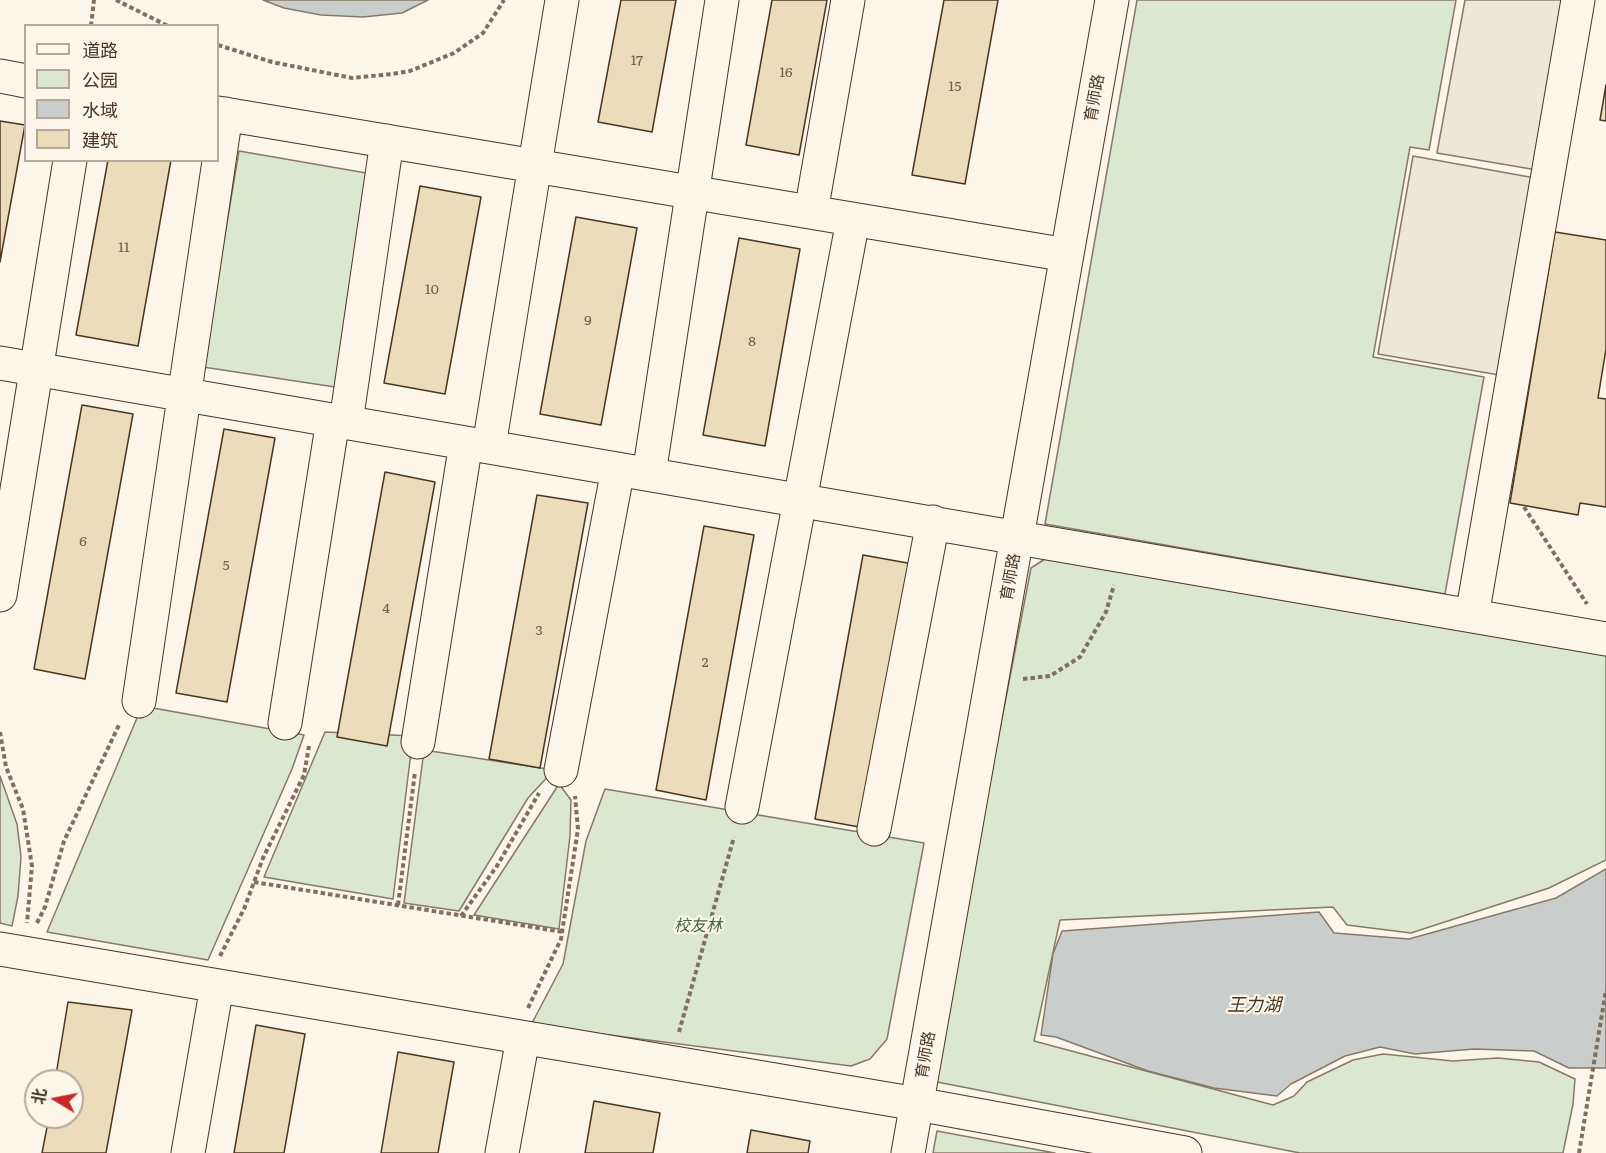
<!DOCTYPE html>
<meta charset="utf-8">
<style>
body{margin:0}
#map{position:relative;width:1606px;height:1153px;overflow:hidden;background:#fbf6e9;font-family:Literata,"Noto Sans SC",serif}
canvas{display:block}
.legend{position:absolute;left:24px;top:24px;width:195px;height:138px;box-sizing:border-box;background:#fbf6e9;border:2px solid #b4a999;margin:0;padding:8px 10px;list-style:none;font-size:18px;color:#4a3520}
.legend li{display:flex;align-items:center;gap:12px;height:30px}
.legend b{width:30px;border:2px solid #b4a999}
.north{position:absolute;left:24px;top:1069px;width:60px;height:60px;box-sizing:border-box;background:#fbf6e9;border:2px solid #b4a999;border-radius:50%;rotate:280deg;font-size:16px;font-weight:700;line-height:24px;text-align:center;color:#4a3520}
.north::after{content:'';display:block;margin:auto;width:21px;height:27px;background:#c62828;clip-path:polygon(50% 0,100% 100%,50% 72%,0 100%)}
</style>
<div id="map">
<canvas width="1606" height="1153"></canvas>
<ul class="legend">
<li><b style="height:8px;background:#fbf6e9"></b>道路</li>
<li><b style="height:16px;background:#dce7d0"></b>公园</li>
<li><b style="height:16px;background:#c9cecd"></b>水域</li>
<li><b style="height:16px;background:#ecdcbc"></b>建筑</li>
</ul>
<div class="north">北</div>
</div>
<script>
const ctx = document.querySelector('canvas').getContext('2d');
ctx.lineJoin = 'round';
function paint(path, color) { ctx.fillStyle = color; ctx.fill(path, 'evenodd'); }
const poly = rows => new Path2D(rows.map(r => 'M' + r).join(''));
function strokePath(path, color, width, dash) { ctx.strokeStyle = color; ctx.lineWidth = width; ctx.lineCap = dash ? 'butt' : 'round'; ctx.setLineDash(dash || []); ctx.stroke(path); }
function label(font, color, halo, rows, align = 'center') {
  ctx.font = font + ' Literata,"Noto Sans SC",serif'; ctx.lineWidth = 4.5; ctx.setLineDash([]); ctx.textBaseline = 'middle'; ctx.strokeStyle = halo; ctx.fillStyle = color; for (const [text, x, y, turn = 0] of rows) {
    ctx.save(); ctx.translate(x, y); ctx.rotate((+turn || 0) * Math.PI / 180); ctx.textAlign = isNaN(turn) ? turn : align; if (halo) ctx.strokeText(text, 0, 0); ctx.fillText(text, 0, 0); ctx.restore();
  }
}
const green = poly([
 [1137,0,1456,0,1429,150,1410,147,1373,357,1484,377,1445,594,1045,524,1137,0],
 [239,151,372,174,335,387,203,367,239,151],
 [1051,555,1606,653,1606,860,1549,888,1411,933,1347,925,1333,907,1060,920,1034,1041,1273,1105,1294,1096,1307,1082,1353,1060,1383,1054,1453,1061,1498,1058,1539,1062,1575,1079,1573,1104,1563,1153,1300,1153,932,1081,1031,568,1051,555],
 [142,706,304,735,292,769,208,960,47,932,142,706],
 [325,732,413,736,393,899,264,877,325,732],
 [424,750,554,770,528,798,459,911,404,903,424,750],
 [0,776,17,824,21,857,18,896,12,926,0,923,0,776],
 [559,784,571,800,570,836,559,929,474,915,559,784],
 [605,789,924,843,887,1039,870,1059,851,1066,531,1025,563,964,586,841,605,789],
 [937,1131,1055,1153,933,1153,937,1131]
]);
paint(green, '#dce7d0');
strokePath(green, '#887966', 1.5);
const parking = poly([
 [1465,0,1567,0,1537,170,1437,153,1465,0],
 [1413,156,1535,178,1499,375,1378,354,1413,156]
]);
paint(parking, '#ede7d9');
strokePath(parking, '#887966', 1.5);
const water = poly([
 [263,0,428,0,402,13,363,17,321,15,284,8,263,0],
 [1606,869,1606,1068,1569,1068,1534,1051,1474,1049,1415,1054,1380,1047,1345,1056,1291,1084,1277,1096,1214,1088,1148,1071,1056,1037,1041,1035,1053,954,1062,931,1319,912,1334,933,1409,939,1556,898,1606,869]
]);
paint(water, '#c9cecd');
strokePath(water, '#887966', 1.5);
const building = poly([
 [621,0,676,0,652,132,598,122,621,0],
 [772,0,827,0,799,155,746,145,772,0],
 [944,0,998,0,965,184,912,175,944,0],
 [1606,85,1606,121,1600,120,1606,85],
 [0,121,25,125,0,262,0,121],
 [108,160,171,160,138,346,76,335,108,160],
 [420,186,481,197,445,394,384,383,420,186],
 [576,217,637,228,601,425,540,414,576,217],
 [1555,232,1606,240,1606,349,1598,398,1606,399,1606,507,1580,503,1578,515,1510,503,1555,232],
 [739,238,800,249,765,446,703,435,739,238],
 [82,405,133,414,85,679,34,669,82,405],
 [224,429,275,438,227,702,176,693,224,429],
 [385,472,435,482,387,746,337,737,385,472],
 [537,495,588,503,540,768,489,759,537,495],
 [704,526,754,535,706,800,656,790,704,526],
 [863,555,913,564,865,828,815,819,863,555],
 [68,1002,132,1010,106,1153,42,1153,49,1117,72,1117,72,1081,55,1081,68,1002],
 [256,1025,305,1034,284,1153,234,1153,256,1025],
 [398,1052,454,1062,438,1153,381,1153,398,1052],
 [594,1101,660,1113,653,1153,585,1153,594,1101],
 [751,1130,810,1141,808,1153,747,1153,751,1130]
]);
paint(building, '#ecdcbc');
strokePath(building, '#4a3520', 1.5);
const minor = poly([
 [0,76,26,81],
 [218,113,1067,255],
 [811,212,848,0],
 [0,363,1606,639],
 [346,422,387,141],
 [489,446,562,0],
 [649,474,722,0],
 [0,595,70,160],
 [1472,616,1578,0],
 [139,701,226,114],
 [285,723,333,420],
 [418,742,466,443],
 [561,770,618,469],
 [742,807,853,220],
 [874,829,933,522],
 [0,949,917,1104,1185,1153],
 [188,1153,217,986],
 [502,1153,523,1038],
 [908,1153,1112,0]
]);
strokePath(minor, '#4a3520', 35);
strokePath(poly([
 [116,0,168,26],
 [91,26,94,0],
 [218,45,272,62,352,78,392,74,410,71,454,53,483,33,504,0],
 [1524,507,1587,604],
 [1023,679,1050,676,1080,657,1106,612,1114,585],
 [0,732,6,767,23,809,32,866,27,923],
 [254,882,563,932],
 [398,905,415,772],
 [461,916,497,866,539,793],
 [37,923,45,907,64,841,119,725],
 [220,956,244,909,263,858,304,775,309,746],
 [528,1008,561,939,578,829,575,796],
 [679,1032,734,837],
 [1579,1153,1606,990]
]), '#7f6f5c', 4, [4.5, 3]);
strokePath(minor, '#fbf6e9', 33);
label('14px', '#725f47', null, [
 ["17",637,61],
 ["16",786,73],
 ["15",955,87],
 ["11",124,248],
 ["10",432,290],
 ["9",588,321],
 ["8",752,342],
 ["6",83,542],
 ["5",226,566],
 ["4",386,609],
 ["3",539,631],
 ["2",705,663]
]);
label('16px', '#4a3520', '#fbf6e9', [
 ["育师路",1095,98,-80],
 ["育师路",1011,577,-80],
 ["育师路",926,1055,-80]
]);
label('italic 16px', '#436837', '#fbf6e9', [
 ["校友林",698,926]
]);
label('italic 18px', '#4a3520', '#fbf6e9', [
 ["王力湖",1254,1006]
]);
</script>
